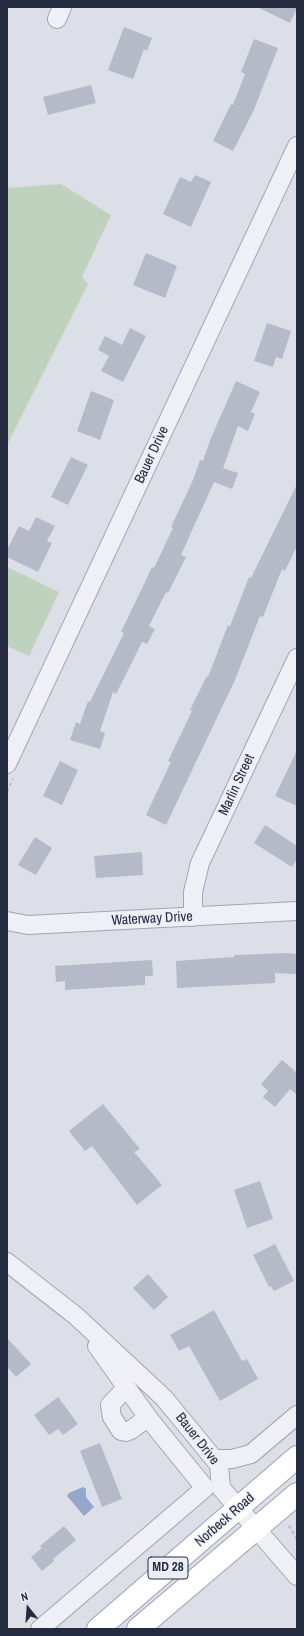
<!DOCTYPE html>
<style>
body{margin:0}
#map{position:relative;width:304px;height:1636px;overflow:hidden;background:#dcdfe8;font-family:"Archivo Narrow",sans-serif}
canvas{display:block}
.frame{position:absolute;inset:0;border:8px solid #252b3f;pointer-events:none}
.north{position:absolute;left:8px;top:1588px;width:40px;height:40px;-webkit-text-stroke:3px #ebeef5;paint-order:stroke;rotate:343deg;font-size:11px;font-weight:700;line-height:16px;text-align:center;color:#252b3f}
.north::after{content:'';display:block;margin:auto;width:14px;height:18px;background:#252b3f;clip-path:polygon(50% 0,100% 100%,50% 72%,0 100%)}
</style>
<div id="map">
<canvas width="304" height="1636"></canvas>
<div class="frame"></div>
<div class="north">N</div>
</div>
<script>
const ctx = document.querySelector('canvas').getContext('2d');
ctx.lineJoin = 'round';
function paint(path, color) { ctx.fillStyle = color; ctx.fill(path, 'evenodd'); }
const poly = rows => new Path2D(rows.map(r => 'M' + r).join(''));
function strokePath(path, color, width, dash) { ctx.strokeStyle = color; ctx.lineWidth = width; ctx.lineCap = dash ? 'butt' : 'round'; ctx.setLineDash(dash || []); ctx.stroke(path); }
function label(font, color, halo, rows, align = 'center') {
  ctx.font = font + ' "Archivo Narrow",sans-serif'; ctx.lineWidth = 3; ctx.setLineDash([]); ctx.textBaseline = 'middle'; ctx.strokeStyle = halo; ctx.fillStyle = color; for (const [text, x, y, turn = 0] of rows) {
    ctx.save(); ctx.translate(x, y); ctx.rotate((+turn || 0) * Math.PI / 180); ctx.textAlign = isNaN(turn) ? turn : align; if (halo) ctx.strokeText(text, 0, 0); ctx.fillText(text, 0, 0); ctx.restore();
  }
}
paint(poly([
 [61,184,111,215,82,277,88,284,7,445,7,188],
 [7,567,59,592,29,656,7,646]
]), '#bfd2bd');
paint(poly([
 [83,1487,86,1489,86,1497,94,1507,84,1516,67,1496,69,1493]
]), '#94a7cb');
paint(poly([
 [257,7,297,7,297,8,290,23],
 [124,27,152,38,147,51,144,49,133,79,108,70],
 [254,39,278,48,253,112,233,151,213,141,231,104,233,105,245,74,241,72],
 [91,85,96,103,48,115,43,97],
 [195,175,211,182,191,227,163,214,180,177,191,182],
 [146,253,177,266,165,298,133,285],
 [267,323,291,331,282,359,276,357,273,367,254,361],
 [130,328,146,336,123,382,101,371,109,356,98,350,105,336,122,345],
 [236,381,260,392,251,412,255,414,248,431,238,426,223,468,238,473,232,489,214,482,181,555,186,557,168,593,166,592,149,626,155,629,147,644,142,642,116,694,113,692,100,731,105,733,100,749,70,740,76,722,80,724,88,701,90,702,124,633,121,632,145,582,152,567,154,568,173,528,171,527,193,480,200,460,203,461,211,438],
 [91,391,114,400,100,440,77,431],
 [71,457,88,465,68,505,51,497],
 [297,484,297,546,285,571,282,569,263,617,260,616,235,680,166,825,146,815,171,762,168,761,192,711,190,710,207,676,208,677,228,625,230,626,249,577,251,578],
 [36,517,55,526,47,541,52,543,38,572,7,557,7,550,19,526,29,531],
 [297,750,297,806,275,796],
 [60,761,78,770,62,805,43,796],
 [265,825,297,846,297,859,292,867,254,843],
 [35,837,52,848,36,875,18,865],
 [142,852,143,875,96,878,94,856],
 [287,953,297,954,297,974,275,973,275,983,177,988,176,961,234,957,234,955],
 [152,960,153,976,145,976,145,985,65,990,65,981,56,982,55,966],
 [282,1060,297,1073,297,1095,290,1089,275,1107,263,1097,268,1091,261,1084],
 [103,1104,140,1149,134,1152,162,1185,137,1205,92,1146,85,1151,69,1131],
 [260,1181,273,1219,247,1228,234,1190],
 [275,1244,294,1281,274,1291,271,1286,269,1287,253,1255],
 [148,1274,168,1297,154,1310,133,1288],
 [214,1310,242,1361,247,1359,258,1379,220,1401,189,1346,179,1351,170,1335],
 [7,1338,31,1364,16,1377,7,1367],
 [58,1397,78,1424,63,1435,58,1429,49,1435,34,1415],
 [100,1443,122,1499,102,1507,80,1451],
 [64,1526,76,1540,53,1559,54,1561,42,1571,31,1557,42,1548,40,1546]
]), '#b6bac8');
const minor = poly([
 [57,19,62,7],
 [7,764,297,146],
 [193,917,193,892,200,863,297,658],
 [7,921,28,925,297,911],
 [7,1262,76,1316,164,1398,219,1465,221,1488,297,1576],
 [97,1346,149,1419,205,1488],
 [126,1388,110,1405,112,1417,121,1431,126,1432,131,1430,147,1418],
 [214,1459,232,1459,251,1454,297,1415],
 [40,1629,205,1488]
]);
const major = poly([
 [98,1629,297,1457],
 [138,1629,297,1494]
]);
strokePath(minor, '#a1a5b2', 20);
strokePath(major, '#9ba1b4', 24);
strokePath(poly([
 [7,791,13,779],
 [289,1526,297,1539]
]), '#babdc6', 2.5, [3, 3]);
strokePath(minor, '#eff0f6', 18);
strokePath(major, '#fff', 22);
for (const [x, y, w] of [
 [168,1568,40]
]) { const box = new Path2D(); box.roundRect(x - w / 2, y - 11, w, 22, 3); ctx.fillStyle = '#ebeef5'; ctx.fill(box); strokePath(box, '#252b3f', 1); }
label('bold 13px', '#252b3f', null, [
 ["MD 28",168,1568]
]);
label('14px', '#252b3f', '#ebeef5', [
 ["Bauer Drive",152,455,-65],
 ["Marlin Street",237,785,-65],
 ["Waterway Drive",152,919,-3],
 ["Bauer Drive",197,1439,52],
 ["Norbeck Road",225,1520,-41]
]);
</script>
